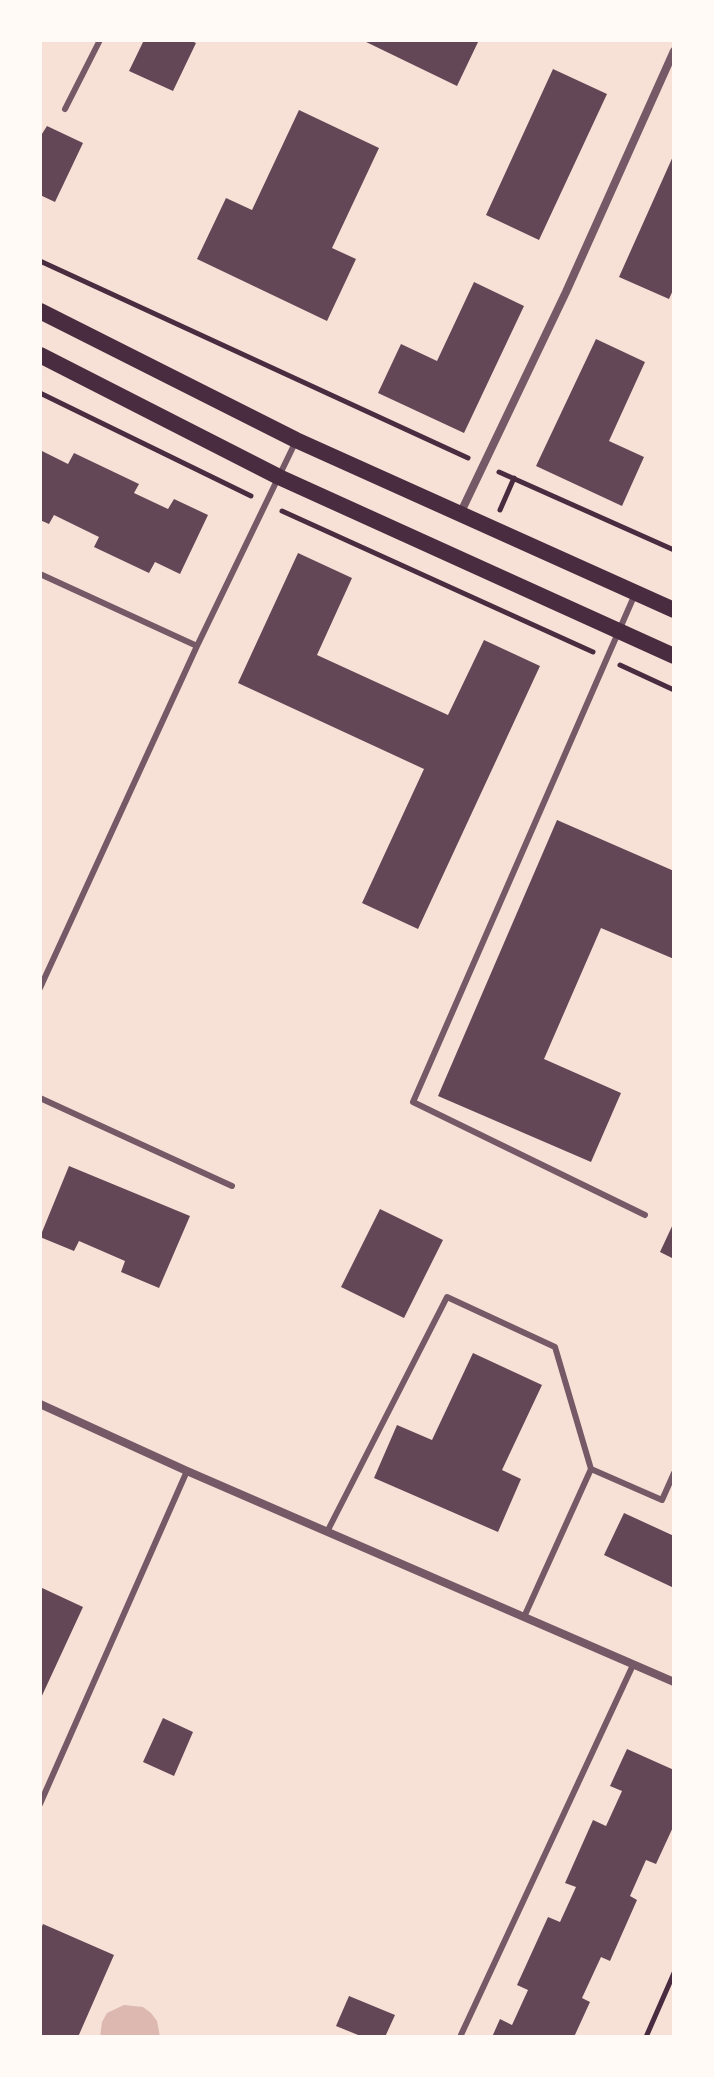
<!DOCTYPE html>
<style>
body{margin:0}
#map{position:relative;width:714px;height:2077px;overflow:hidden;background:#f7e1d7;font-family:"Roboto Condensed",sans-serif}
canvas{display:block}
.frame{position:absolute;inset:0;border:42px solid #fffaf5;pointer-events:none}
</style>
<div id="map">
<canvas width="714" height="2077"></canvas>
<div class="frame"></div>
</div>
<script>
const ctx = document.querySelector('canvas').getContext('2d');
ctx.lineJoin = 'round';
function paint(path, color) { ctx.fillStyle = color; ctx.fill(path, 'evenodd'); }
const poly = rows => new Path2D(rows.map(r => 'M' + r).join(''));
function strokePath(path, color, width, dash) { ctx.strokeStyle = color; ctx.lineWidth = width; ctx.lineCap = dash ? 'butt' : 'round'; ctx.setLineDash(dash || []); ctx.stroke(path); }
paint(poly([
 [124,2005,143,2007,151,2013,157,2021,160,2037,100,2037,102,2022,107,2013]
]), '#dcb8b0');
paint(poly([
 [144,40,189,40,196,43,173,91,129,71],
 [362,40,479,40,457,86],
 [553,69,607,94,539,240,486,215],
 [299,110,379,148,332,248,356,259,327,321,197,259,226,198,252,210],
 [47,126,83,143,55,202,40,195,40,137],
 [674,154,674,288,669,299,619,277],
 [474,282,524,306,464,433,378,393,401,344,437,361],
 [596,339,645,362,609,441,644,457,622,506,536,466],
 [40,450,68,464,74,453,139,484,134,493,168,509,174,499,208,515,180,574,155,562,149,573,94,547,99,537,54,515,49,524,40,520],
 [298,553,352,578,317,655,448,715,484,640,540,666,418,929,362,903,424,769,238,683],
 [557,820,674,871,674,959,601,928,544,1059,621,1093,591,1162,438,1096],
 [69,1166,190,1216,159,1288,121,1272,125,1261,79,1241,74,1251,40,1237],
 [380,1209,443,1240,404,1318,341,1287],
 [674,1222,674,1259,660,1252],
 [473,1353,542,1385,502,1470,521,1479,498,1532,374,1478,397,1425,432,1440],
 [624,1513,674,1536,674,1588,604,1555],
 [40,1587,83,1607,40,1700],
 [163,1718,193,1732,174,1776,143,1762],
 [627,1749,674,1770,674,1825,656,1864,646,1860,630,1896,637,1900,610,1961,601,1957,582,1998,590,2002,574,2037,492,2037,500,2019,512,2025,528,1990,517,1985,548,1917,560,1922,576,1887,565,1883,593,1820,606,1826,622,1791,610,1786],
 [43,1924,114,1955,78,2037,40,2037,40,1931],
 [349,1996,395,2015,385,2037,363,2037,336,2026]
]), '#644757');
strokePath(poly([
 [40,261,468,458],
 [40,393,251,496],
 [499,472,674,550],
 [500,510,514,478],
 [282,511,593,652],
 [620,665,674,690],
 [646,2037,674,1973]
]), '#4a2c40', 5);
strokePath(poly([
 [65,109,100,40],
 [40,574,197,646],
 [635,594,413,1102,645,1215],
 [40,988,197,646,295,443],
 [40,1098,232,1186],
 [591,1469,662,1500,674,1473],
 [328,1530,447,1297,555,1347,591,1469,524,1617],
 [40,1804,187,1471],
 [460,2037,633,1665]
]), '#755966', 6);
strokePath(poly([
 [460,514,566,292,674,51],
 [40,1404,187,1471,674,1682]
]), '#755966', 8);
strokePath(poly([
 [40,311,296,440,674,610],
 [40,355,279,477,674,656]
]), '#4a2c40', 16);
</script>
